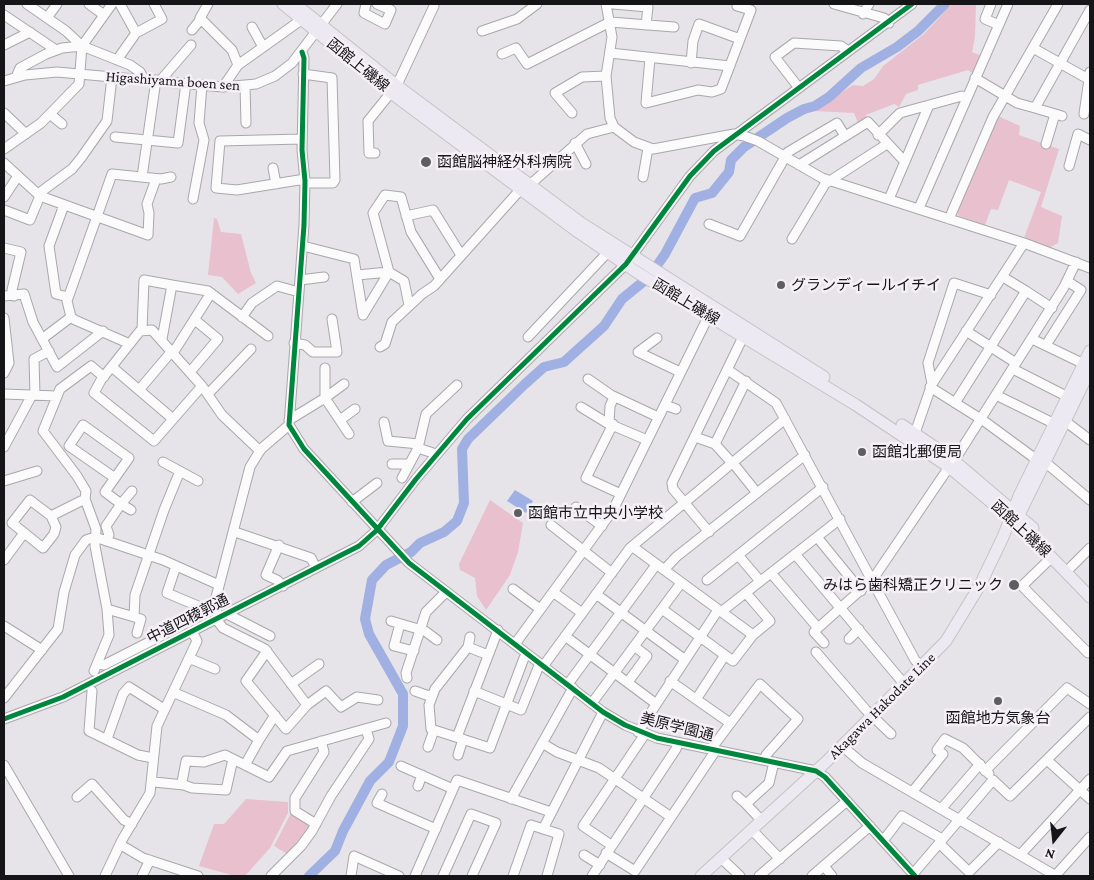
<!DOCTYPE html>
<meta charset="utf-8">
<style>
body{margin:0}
#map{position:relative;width:1094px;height:880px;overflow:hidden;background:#e7e4e9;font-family:"Crimson Pro",serif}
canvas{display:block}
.frame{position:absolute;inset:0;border:5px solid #151416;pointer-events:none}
.north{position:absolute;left:1029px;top:815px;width:50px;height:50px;-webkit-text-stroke:4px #f5f0f7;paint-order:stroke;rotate:196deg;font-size:14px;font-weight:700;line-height:20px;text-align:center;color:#151416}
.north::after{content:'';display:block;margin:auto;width:18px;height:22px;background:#151416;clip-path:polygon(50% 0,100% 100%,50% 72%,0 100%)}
</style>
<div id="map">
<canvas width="1094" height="880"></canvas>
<div class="frame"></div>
<div class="north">N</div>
</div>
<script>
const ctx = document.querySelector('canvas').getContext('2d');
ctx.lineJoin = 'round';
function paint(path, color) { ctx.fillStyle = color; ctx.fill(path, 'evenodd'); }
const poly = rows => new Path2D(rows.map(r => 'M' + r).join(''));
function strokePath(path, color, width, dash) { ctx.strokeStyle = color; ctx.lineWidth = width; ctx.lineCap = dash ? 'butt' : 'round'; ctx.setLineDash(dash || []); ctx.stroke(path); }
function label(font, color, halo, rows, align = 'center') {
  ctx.font = font + ' "Crimson Pro","Noto Sans JP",serif'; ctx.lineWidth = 5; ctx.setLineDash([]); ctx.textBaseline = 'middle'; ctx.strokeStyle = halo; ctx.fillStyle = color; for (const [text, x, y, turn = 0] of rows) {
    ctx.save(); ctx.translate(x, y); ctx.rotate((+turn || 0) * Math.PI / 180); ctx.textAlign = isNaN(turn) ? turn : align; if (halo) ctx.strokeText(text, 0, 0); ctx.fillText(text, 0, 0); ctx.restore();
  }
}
paint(poly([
 [952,4,976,4,975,37,972,52,982,56,973,74,968,70,918,85,918,90,906,94,899,107,894,104,866,115,867,120,858,123,854,113,813,111,853,85,863,86,874,79,883,66,924,34],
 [998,116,1020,126,1019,135,1059,149,1041,207,1062,216,1058,243,1049,248,1024,238,1041,192,1009,180,998,210,991,209,985,225,959,216,957,213],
 [214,218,217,219,221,232,241,234,251,273,256,283,238,294,222,277,208,275],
 [490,500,523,523,518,552,510,575,486,610,477,596,475,578,460,570,459,564],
 [246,799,288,802,288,813,270,848,245,876,235,876,199,866,214,824,224,824],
 [291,813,310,827,287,854,274,846]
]), '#e9c0cd');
paint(poly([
 [515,490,533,501,526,513,507,501]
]), '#a0b0e2');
strokePath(poly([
 [309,876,335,851,343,831,370,781,389,762,403,726,403,694,369,634,365,619,372,580,386,565,411,552,420,543,444,532,457,521,464,503,462,449,468,439,525,384,544,367,564,362,604,326,622,299,649,277,665,254,695,198,712,193,729,172,731,160,744,147,787,118,804,109,815,106,829,97,861,68,897,47,918,31,945,4]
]), '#a0b0e2', 10);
const minor = poly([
 [27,4,66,31,82,46,130,65,140,72,144,79],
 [89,4,104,15],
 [120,4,136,33],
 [208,4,200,18,232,50,238,65],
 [366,4,364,13,385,24,391,10,377,4],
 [606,4,612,37,606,76,610,118,614,127,634,142,653,149,734,134,744,136,758,141,822,178,1024,243,1090,268],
 [613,4,648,7,646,25],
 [834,4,884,18,889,23],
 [991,4,985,19,999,25],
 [863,14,869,4],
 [4,15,56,50],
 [47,18,57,4],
 [252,27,263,47],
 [192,30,201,19],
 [482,31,517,19,537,4],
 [4,45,30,32],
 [1033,48,1090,80],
 [302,52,304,58,302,150,305,181,304,225,289,425,304,449,409,563,603,712,625,725,657,738,816,771,825,777,915,876],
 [610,53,730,66],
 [502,54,516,48,527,64,610,22,674,27],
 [650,58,646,103,698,90,712,92,721,89,751,10,737,6,738,4],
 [117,60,136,33,162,19,154,4],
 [691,63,693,41,699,24,740,39],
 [303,74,332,78,335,180,333,183,305,183],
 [16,77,20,68,46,54,62,48,82,46,112,4],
 [975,78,1017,103,1035,108,1090,10],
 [4,81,25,75,57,72,223,87,256,84,275,76,292,63,337,4],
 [160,81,191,45],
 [245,86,246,123],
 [223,87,238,65,301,20],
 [799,88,775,57,794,43,841,46,848,51],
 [1035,108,1062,116],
 [4,113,26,134],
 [572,113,555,93,582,77,606,76],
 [50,114,62,124],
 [1084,114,1090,72],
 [878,135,900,113,962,96,967,98],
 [115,137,178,143,186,83],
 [302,139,220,141,216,188,237,190,305,179],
 [575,143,586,164],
 [1046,144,1055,114],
 [4,149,41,123,79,84,82,46],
 [375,153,369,153,368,121,397,85,434,6],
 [4,163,40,196,148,235,149,213,147,204,156,179],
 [799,165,868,122,905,162],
 [1069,166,1078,134,1090,140],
 [273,168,276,184],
 [142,177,156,80],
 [643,177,648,148],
 [4,197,18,176],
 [193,199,204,140,199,123,202,85],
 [889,199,929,105],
 [64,205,49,246,56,294,68,297],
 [919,208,1008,4],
 [4,210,30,220,42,191,72,169,81,158,107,121,112,77],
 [406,216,433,210,461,255],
 [949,219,993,117,1058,4],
 [709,224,740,236,788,152,837,123,845,136],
 [792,239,825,184,887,144],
 [303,246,354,259,363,315],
 [4,248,21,252,12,290,14,296],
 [357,275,389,272,404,281,409,305],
 [300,280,324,277],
 [1026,291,1052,308],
 [4,296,24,294,33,322,57,367,103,331],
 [363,315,389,272,373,213,385,195,401,197,411,232,440,279],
 [242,317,252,303,277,286,299,292],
 [4,318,9,363,4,373],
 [142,329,144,280,172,285],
 [966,331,1016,363],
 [528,337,608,252],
 [657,338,638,352,680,372],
 [42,339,71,317],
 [162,339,172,285,208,291,268,336],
 [1032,339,1084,364],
 [294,343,305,345,313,352,337,352,332,319],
 [130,344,75,320,71,317,67,301,112,174,161,179,171,177],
 [1046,345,1081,290,1067,281],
 [380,347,385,344,392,322,422,294,434,286,520,190,533,182,587,134,614,127],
 [173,353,211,293],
 [112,367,173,419],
 [325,368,325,398],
 [1013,369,1068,397],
 [728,370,776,403,915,660,922,667],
 [190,372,218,339,195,320],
 [588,379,611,395,658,417],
 [932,384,928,363,954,283,991,295],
 [202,386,154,441,94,393,101,380,140,331,152,330,202,386,222,415,260,451],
 [930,387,984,421,1037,460],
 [139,390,172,351],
 [4,394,57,396],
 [208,394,251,349],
 [35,395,34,359,49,351],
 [996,395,1055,424],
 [325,398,344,384],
 [955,403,1026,291,1003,277],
 [665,405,676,409],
 [581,407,607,423,647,440],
 [289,420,325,398,349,434],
 [340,420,355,409],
 [1065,421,1090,440],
 [384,422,388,441,419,444],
 [609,423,610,406,614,397],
 [613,424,586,478,621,494],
 [915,433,932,384,1024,243],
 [695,437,715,444,746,381],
 [715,444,732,463],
 [4,447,32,395],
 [418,448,436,454],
 [954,461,1064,287,1076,262],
 [163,462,198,481],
 [1045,462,1090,500],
 [733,463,757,493],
 [392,464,408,464],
 [402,478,418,448,426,414,457,385],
 [4,481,37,471],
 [352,502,377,483],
 [576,507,602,526],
 [131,510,121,504,132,491],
 [51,516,30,500,12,523,43,548,54,534,56,527,51,516,85,499],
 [551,525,612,573],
 [235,532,311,558,316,568],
 [709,532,673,489,672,483,743,337],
 [817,537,861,591],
 [106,541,109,535,106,526,121,504,105,492,129,458,83,425,69,446,115,478],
 [279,545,266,575,277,580,283,586],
 [633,547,753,635],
 [795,554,905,685],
 [738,555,760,581],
 [1052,557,1022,586,1088,653,1090,651],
 [4,560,24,533],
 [176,566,167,593,210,611],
 [1071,567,1090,548],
 [664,570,676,557,805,455],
 [771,573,818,628,873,579,949,467],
 [707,580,823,487],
 [513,589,540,609],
 [553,592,582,613],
 [596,594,684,659],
 [107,609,141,619,137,633],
 [662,609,733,661,753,635,770,621,746,593],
 [721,612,840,519],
 [227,614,270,636],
 [134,617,135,595,164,510,180,471],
 [219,617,214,605,250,467,261,449,289,425],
 [216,619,223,628,265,649,307,705],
 [391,621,425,631,437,640],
 [400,624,394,646,414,651],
 [4,626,42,650],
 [814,632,824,643],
 [565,636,655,703],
 [849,639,859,629],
 [515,644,613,510,711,311],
 [468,647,470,637],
 [267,651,246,681,286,729,307,705,326,691,341,707,357,697,378,700],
 [816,652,866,710,891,734],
 [488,655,468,647,435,689,429,705,431,729,490,748,524,658],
 [191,659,215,669],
 [97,664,104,665,208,612],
 [544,665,630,548,785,419],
 [94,671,109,635,107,609,95,546,96,529,85,499,86,491,77,476,43,431,60,389,91,366,104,377],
 [407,678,406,673,426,612,446,592],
 [670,681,730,723],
 [628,682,647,656,634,646],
 [291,684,319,664],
 [568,684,656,565],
 [92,691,89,731,138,755,153,758],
 [415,691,432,697],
 [474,691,521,710,538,668],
 [175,693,226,715,259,740,275,715],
 [4,698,58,629,64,592,75,555,86,540,95,537,163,560,219,585],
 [697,698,725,655],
 [592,703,681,583],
 [4,719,63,697,359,546,377,530,416,479,467,419,626,264,690,176,714,151,912,4],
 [638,732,718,610],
 [108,736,123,694,129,687,164,709],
 [457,737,498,630],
 [542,743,557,752,599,768,671,817],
 [842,746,862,763,1056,876],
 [428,747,434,730],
 [711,749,760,684,798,719,766,755,765,760],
 [458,755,463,739],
 [233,759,226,790,192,788,184,785,182,782,186,761,204,762,225,755,269,777,287,751,386,723],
 [1047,760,1090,799],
 [4,765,69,876],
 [245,765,259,740],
 [401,766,453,789],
 [985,771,1067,688,1090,704],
 [154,782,184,785],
 [418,786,422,775],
 [913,791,943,754,937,750,945,739,963,748,989,774],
 [382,794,377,803,436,829],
 [737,796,746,804],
 [77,797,92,784,124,820,132,824],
 [511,799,573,688],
 [942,808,980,764],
 [762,821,746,804,769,783,774,762],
 [316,824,295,811,295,798,324,752,321,741],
 [543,829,603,712],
 [752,830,780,859],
 [883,841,902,816,942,839],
 [939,843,969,872,999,842],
 [121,845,143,858,198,876],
 [611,845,583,826,645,734],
 [606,853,635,871,716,750],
 [584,855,600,865],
 [1020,855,1090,779],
 [721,858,740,876],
 [824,866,832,876],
 [913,874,993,780,1010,796,1090,717],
 [105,876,122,840,150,793,157,726,197,641,192,631],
 [142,876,150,860],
 [271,876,301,846,312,831,331,796,369,739,366,729],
 [351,876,354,856,399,876],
 [415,876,457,780,551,812],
 [443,876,471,814,496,823,472,876],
 [513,876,531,825,559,834,547,876],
 [592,876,676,749,678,743],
 [759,876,847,801],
 [812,876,870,826],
 [1055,876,1090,837]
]);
const major = poly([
 [283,4,390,92,578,232,638,273,856,405,949,467,1027,532,1090,597],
 [295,4,400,88,581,223,824,377],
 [902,425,936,448],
 [959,465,1033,528],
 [1016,521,1090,370],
 [701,876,827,761,946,641,980,585,1003,537,1019,496,1090,351]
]);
strokePath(minor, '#a9a7aa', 11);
strokePath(major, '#c3c2c4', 13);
strokePath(minor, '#fbfbfc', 9);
strokePath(major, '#ece9f2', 11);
strokePath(poly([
 [302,52,304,58,302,150,305,181,304,225,289,425,304,449,409,563,603,712,625,725,657,738,816,771,825,777,915,876],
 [4,719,63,697,359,546,377,530,416,479,467,419,626,264,690,176,714,151,912,4]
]), '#00873e', 5);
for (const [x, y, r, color] of [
 [426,162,6,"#5e5d60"],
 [781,285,5,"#5e5d60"],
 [862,452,5,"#5e5d60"],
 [518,513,5,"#5e5d60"],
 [1014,585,6,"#5e5d60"],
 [998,701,5,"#5e5d60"]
]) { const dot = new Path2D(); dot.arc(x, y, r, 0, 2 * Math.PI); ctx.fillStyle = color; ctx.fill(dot); strokePath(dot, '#f5f0f7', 2); }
label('15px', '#151416', '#f5f0f7', [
 ["函館上磯線",358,65,39],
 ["Higashiyama boen sen",173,81,4],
 ["函館上磯線",686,302,31],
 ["函館上磯線",1021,529,43],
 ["中道四稜郭通",188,619,-27],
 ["Akagawa Hakodate Line",882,706,-45],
 ["美原学園通",677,727,14]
]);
label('15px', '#151416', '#f5f0f7', [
 ["函館脳神経外科病院",437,162],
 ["グランディールイチイ",791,285],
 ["函館北郵便局",872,452],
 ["函館市立中央小学校",528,513],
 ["みはら歯科矯正クリニック",1003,585,"right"],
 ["函館地方気象台",998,718,"center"]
], 'left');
</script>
